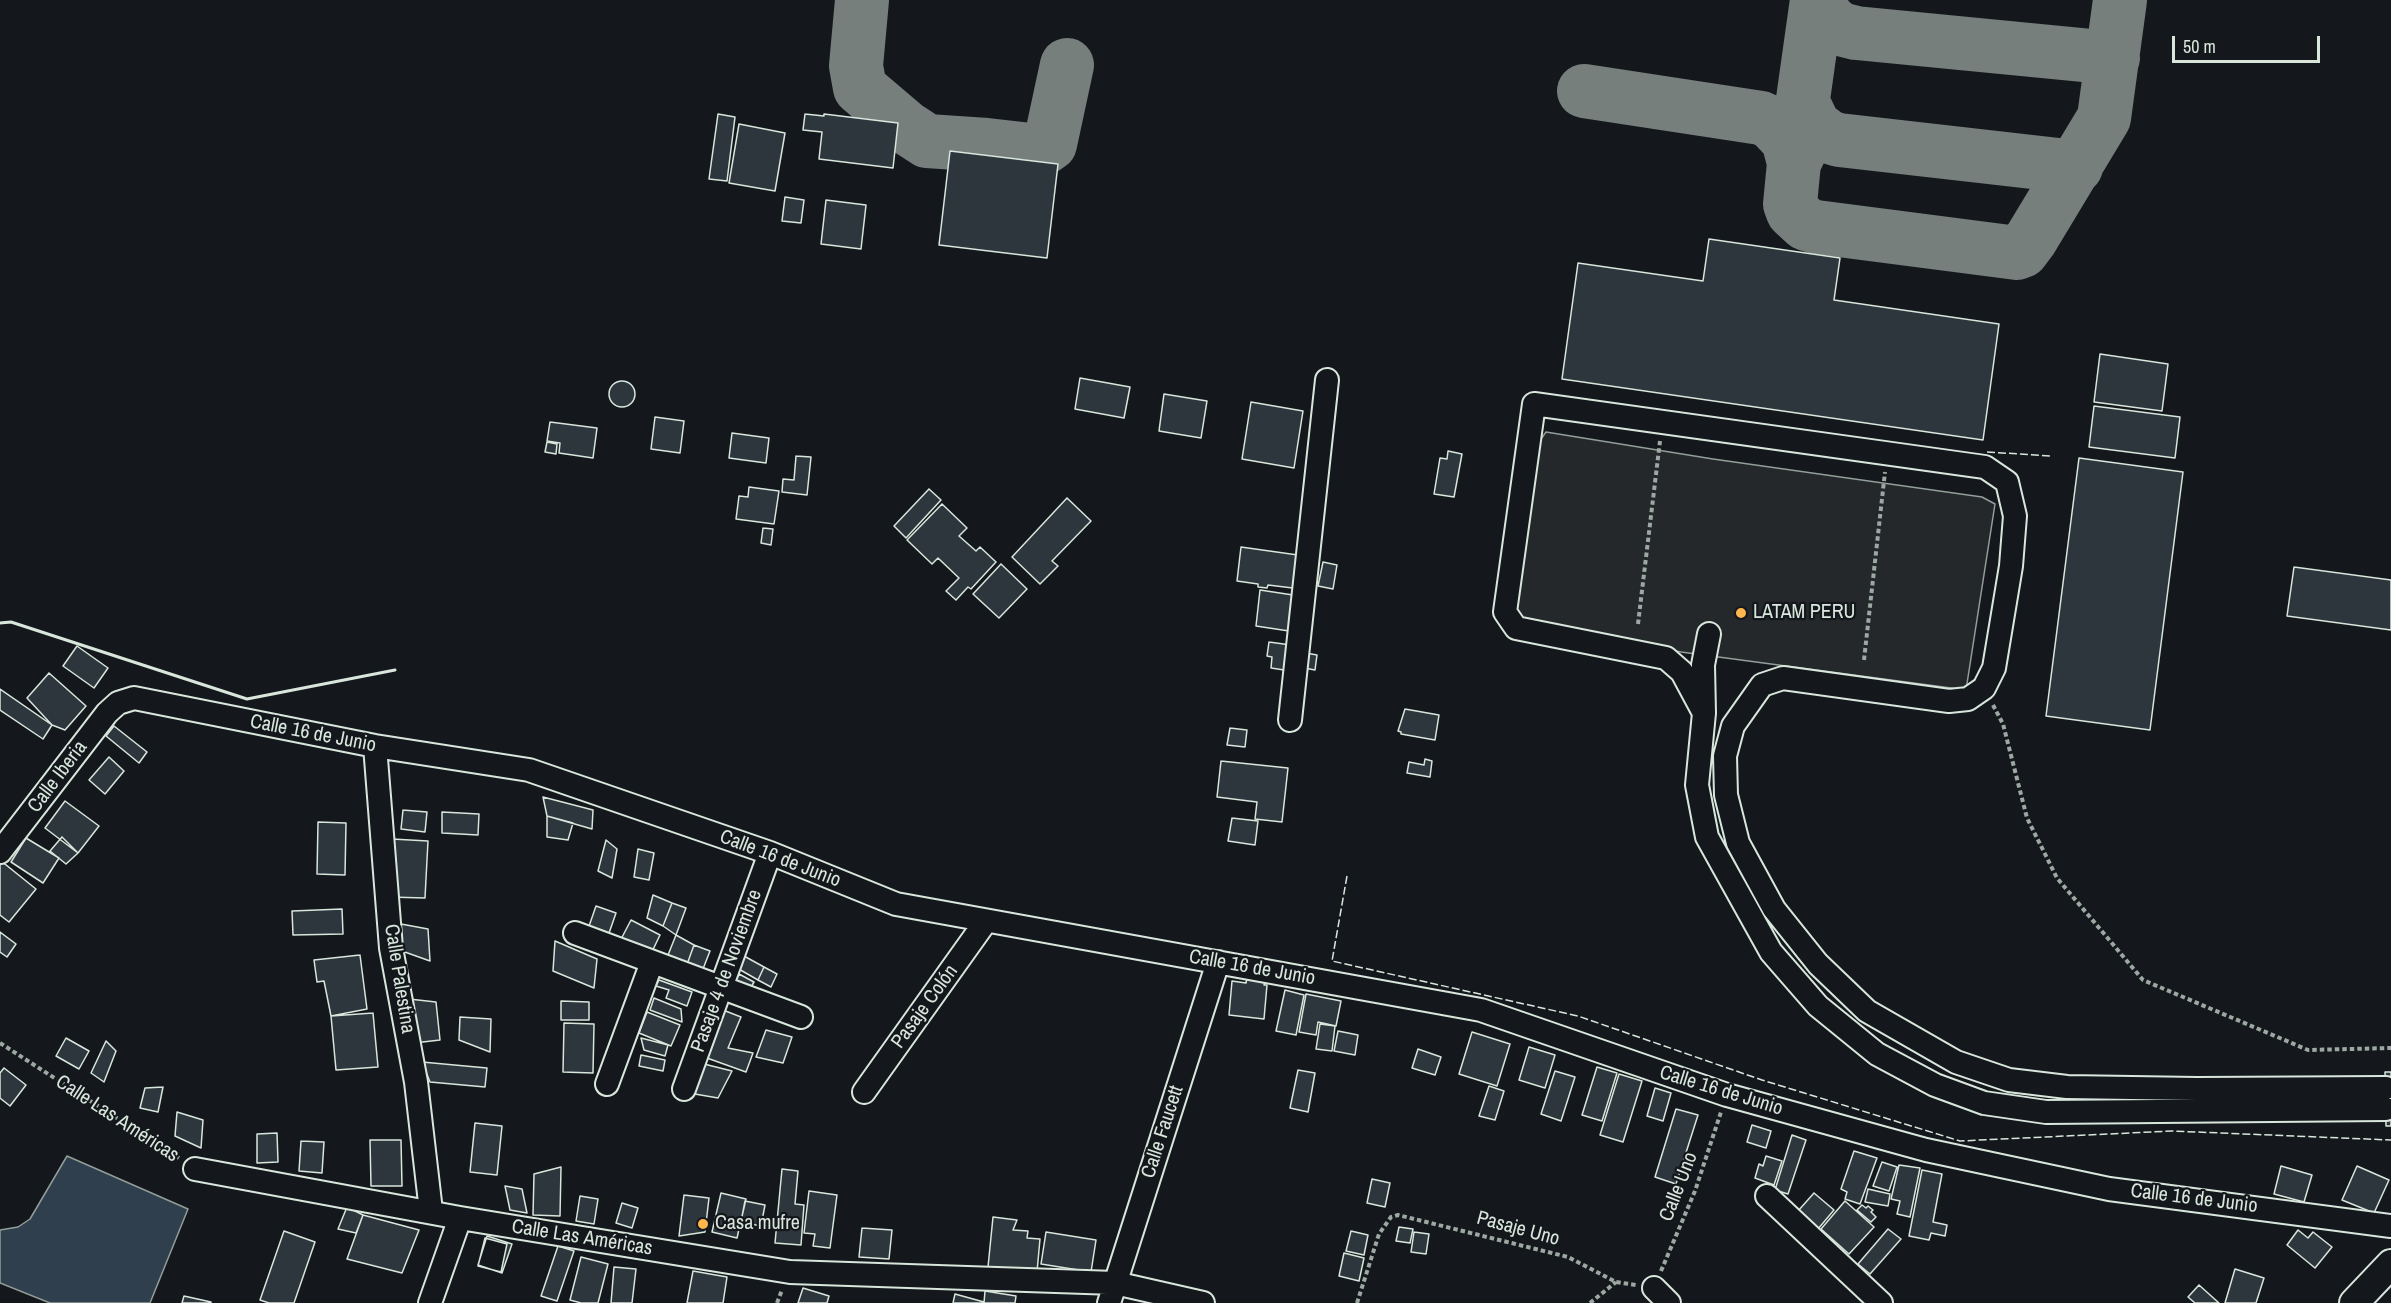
<!DOCTYPE html>
<meta charset="utf-8">
<style>
body{margin:0}
#map{position:relative;width:2391px;height:1303px;overflow:hidden;background:#14181c;font-family:"Archivo Narrow",sans-serif}
canvas{display:block}
.scale{position:absolute;left:2172px;top:36px;width:148px;height:27px;box-sizing:border-box;border:3px solid #d8e6dc;border-top:0;padding-left:8px;font-size:18px;line-height:21px;white-space:nowrap;color:#d8e6dc;-webkit-text-stroke:4px #14181c;paint-order:stroke}
</style>
<div id="map">
<canvas width="2391" height="1303"></canvas>
<div class="scale">50 m</div>
</div>
<script>
const ctx = document.querySelector('canvas').getContext('2d');
ctx.lineJoin = 'round';
function paint(path, color) { ctx.fillStyle = color; ctx.fill(path, 'evenodd'); }
const poly = rows => new Path2D(rows.map(r => 'M' + r).join(''));
function strokePath(path, color, width, dash) { ctx.strokeStyle = color; ctx.lineWidth = width; ctx.lineCap = dash ? 'butt' : 'round'; ctx.setLineDash(dash || []); ctx.stroke(path); }
function label(font, color, halo, rows, align = 'center') {
  ctx.font = font + ' "Archivo Narrow",sans-serif'; ctx.lineWidth = 4.5; ctx.setLineDash([]); ctx.textBaseline = 'middle'; ctx.strokeStyle = halo; ctx.fillStyle = color; for (const [text, x, y, turn = 0] of rows) {
    ctx.save(); ctx.translate(x, y); ctx.rotate((+turn || 0) * Math.PI / 180); ctx.textAlign = isNaN(turn) ? turn : align; if (halo) ctx.strokeText(text, 0, 0); ctx.fillText(text, 0, 0); ctx.restore();
  }
}
const parking = poly([
 [1546,432,1713,459,1982,497,1995,504,1966,690,1681,652,1522,623,1511,604,1536,446,1546,432]
]);
paint(parking, '#24282b');
strokePath(parking, '#939e99', 1.5);
const water = poly([
 [67,1156,188,1209,150,1303,50,1303,0,1283,0,1230,18,1227,30,1219,67,1156]
]);
paint(water, '#2f3f4d');
strokePath(water, '#939e99', 1.5);
strokePath(poly([
 [862,0,856,66,860,88,907,128,927,141,987,145,1040,151,1050,144,1067,65],
 [1817,0,1794,163,1790,204,1793,212,1806,224,1816,227,2017,253,2022,251,2031,239,2104,118,2120,0],
 [1819,0,1823,12,1830,21,1840,29,1856,33,2113,58],
 [1584,91,1761,118,1772,123,1788,140,1794,163,1801,148],
 [1803,103,1814,126,1829,137,1839,140,2076,167]
]), '#767f7c', 54);
const building = poly([
 [718,114,735,117,727,181,709,179,718,114],
 [805,114,824,116,824,114,898,123,893,168,819,159,822,132,803,130,805,114],
 [739,124,785,133,775,191,729,183,739,124],
 [950,151,1058,164,1047,258,939,245,950,151],
 [785,197,804,200,801,223,782,221,785,197],
 [826,200,866,205,861,249,821,244,826,200],
 [1709,239,1840,258,1834,300,1999,324,1983,440,1562,379,1578,263,1703,281,1709,239],
 [2100,354,2168,364,2162,411,2094,402,2100,354],
 [1080,378,1130,387,1124,418,1075,409,1080,378],
 '609 394a13 13 0 1 1 26 0a13 13 0 1 1-26 0Z',
 [1164,394,1207,401,1201,438,1159,431,1164,394],
 [1251,402,1303,411,1294,468,1242,459,1251,402],
 [2094,406,2180,417,2175,458,2089,447,2094,406],
 [655,417,684,421,680,453,651,449,655,417],
 [550,422,597,428,593,458,559,453,560,443,547,441,550,422],
 [732,433,769,438,766,463,729,458,732,433],
 [547,442,557,444,556,454,545,452,547,442],
 [1448,451,1462,454,1454,497,1434,494,1440,458,1447,459,1448,451],
 [796,456,811,457,807,495,782,492,783,479,794,480,796,456],
 [2079,458,2183,472,2150,730,2046,716,2079,458],
 [749,487,779,491,774,524,736,519,739,496,748,497,749,487],
 [929,489,941,500,906,538,894,526,929,489],
 [1067,498,1091,521,1052,561,1058,566,1040,584,1012,557,1067,498],
 [942,504,967,528,959,536,976,551,980,547,996,562,971,589,968,587,956,600,946,591,959,578,938,558,932,564,907,540,942,504],
 [763,528,773,529,771,545,761,543,763,528],
 [1241,547,1305,556,1301,589,1268,585,1267,588,1258,587,1258,584,1237,581,1241,547],
 [1323,562,1337,565,1333,589,1318,586,1323,562],
 [1001,564,1027,589,999,618,973,594,1001,564],
 [2294,567,2391,580,2391,630,2287,616,2294,567],
 [1260,590,1293,595,1289,631,1256,626,1260,590],
 [1269,642,1291,645,1289,659,1285,658,1284,670,1271,668,1272,657,1267,656,1269,642],
 [77,646,108,668,94,688,63,666,77,646],
 [1306,653,1317,655,1315,670,1304,668,1306,653],
 [49,673,86,706,65,730,52,725,27,698,49,673],
 [0,689,52,725,43,739,0,710,0,689],
 [1405,709,1439,715,1435,740,1401,734,1401,732,1398,731,1405,709],
 [114,726,147,752,139,763,106,736,114,726],
 [1230,728,1247,730,1245,747,1227,745,1230,728],
 [109,757,124,771,105,794,89,780,109,757],
 [1425,759,1432,761,1430,777,1407,773,1409,762,1424,765,1425,759],
 [1221,761,1288,768,1282,822,1255,819,1257,802,1217,797,1221,761],
 [543,797,593,810,592,829,547,816,543,797],
 [65,801,99,826,78,853,45,828,65,801],
 [403,810,427,812,425,832,401,829,403,810],
 [442,812,479,814,478,835,442,833,442,812],
 [547,816,573,823,568,840,547,837,547,816],
 [1232,818,1258,821,1255,845,1228,841,1232,818],
 [318,822,346,823,345,875,317,874,318,822],
 [62,837,78,853,66,864,50,851,62,837],
 [26,838,59,858,43,883,11,862,26,838],
 [392,839,428,841,425,898,389,897,392,839],
 [606,840,617,849,612,878,598,871,606,840],
 [638,849,654,853,649,880,634,877,638,849],
 [0,860,36,889,9,922,0,915,0,860],
 [653,895,672,903,663,926,647,918,653,895],
 [672,903,686,908,676,935,663,926,672,903],
 [596,906,616,913,608,936,588,929,596,906],
 [342,909,343,934,293,935,292,911,342,909],
 [631,920,660,935,649,958,619,943,631,920],
 [401,924,428,929,430,961,402,951,401,924],
 [0,932,16,944,7,957,0,952,0,932],
 [676,935,694,945,685,970,666,960,676,935],
 [555,941,597,959,594,988,553,971,555,941],
 [694,945,710,951,701,974,685,970,694,945],
 [360,955,367,1009,331,1016,324,981,317,982,314,960,360,955],
 [744,956,764,967,758,980,737,968,744,956],
 [764,967,777,974,771,987,758,980,764,967],
 [739,974,754,982,747,994,733,986,739,974],
 [1247,978,1265,979,1264,985,1267,985,1264,1019,1229,1015,1232,981,1246,983,1247,978],
 [659,980,692,992,687,1006,666,998,669,990,656,986,659,980],
 [1285,990,1304,995,1296,1035,1276,1031,1285,990],
 [1306,994,1341,1001,1336,1026,1318,1022,1316,1035,1299,1032,1306,994],
 [654,998,681,1009,682,1022,650,1010,654,998],
 [409,999,436,1002,440,1040,414,1043,409,999],
 [561,1001,589,1002,589,1020,561,1020,561,1001],
 [723,1010,741,1017,728,1048,753,1053,746,1072,707,1058,723,1010],
 [647,1012,680,1025,671,1046,639,1033,647,1012],
 [373,1013,378,1067,336,1070,331,1016,373,1013],
 [460,1017,491,1019,490,1052,459,1040,460,1017],
 [564,1023,594,1024,593,1073,563,1072,564,1023],
 [1320,1024,1335,1026,1332,1051,1316,1049,1320,1024],
 [766,1030,792,1037,783,1063,756,1057,766,1030],
 [1338,1031,1358,1035,1355,1055,1334,1051,1338,1031],
 [1472,1032,1510,1044,1497,1086,1459,1074,1472,1032],
 [66,1038,89,1051,79,1069,56,1056,66,1038],
 [641,1038,668,1045,665,1056,644,1050,641,1038],
 [106,1041,116,1051,104,1082,91,1073,106,1041],
 [1529,1047,1555,1055,1545,1088,1519,1080,1529,1047],
 [1418,1049,1441,1057,1435,1075,1412,1068,1418,1049],
 [641,1055,665,1060,663,1071,639,1066,641,1055],
 [422,1062,487,1068,485,1087,430,1082,422,1062],
 [704,1064,732,1071,718,1098,689,1093,704,1064],
 [1597,1067,1617,1073,1602,1121,1582,1115,1597,1067],
 [4,1068,26,1085,10,1106,0,1098,0,1073,4,1068],
 [1298,1070,1315,1073,1308,1112,1290,1108,1298,1070],
 [1555,1071,1575,1077,1561,1121,1541,1114,1555,1071],
 [2385,1072,2391,1072,2391,1126,2386,1126,2385,1072],
 [1619,1074,1642,1081,1623,1142,1600,1135,1619,1074],
 [1489,1086,1504,1091,1495,1120,1479,1116,1489,1086],
 [163,1087,158,1112,140,1108,145,1088,163,1087],
 [1655,1088,1671,1093,1663,1121,1647,1116,1655,1088],
 [1676,1109,1698,1115,1676,1184,1655,1177,1676,1109],
 [177,1112,203,1120,201,1148,175,1136,177,1112],
 [475,1123,502,1126,497,1175,470,1172,475,1123],
 [1752,1125,1771,1131,1766,1148,1747,1142,1752,1125],
 [277,1133,278,1162,257,1163,257,1134,277,1133],
 [1792,1135,1806,1140,1788,1194,1775,1190,1792,1135],
 [370,1140,401,1140,402,1186,371,1186,370,1140],
 [301,1141,324,1142,322,1173,299,1171,301,1141],
 [1854,1151,1877,1158,1860,1204,1845,1199,1847,1192,1841,1189,1854,1151],
 [1766,1156,1782,1161,1774,1185,1755,1178,1759,1164,1763,1166,1766,1156],
 [1882,1162,1897,1167,1889,1191,1873,1186,1882,1162],
 [1899,1165,1920,1168,1910,1217,1897,1214,1900,1201,1891,1199,1899,1165],
 [2281,1166,2312,1175,2304,1202,2274,1194,2281,1166],
 [2357,1166,2389,1180,2374,1213,2342,1200,2357,1166],
 [561,1167,560,1216,533,1215,534,1174,561,1167],
 [782,1169,798,1171,795,1204,804,1205,801,1245,775,1243,782,1169],
 [1922,1170,1942,1174,1933,1222,1947,1225,1945,1236,1931,1233,1929,1240,1909,1236,1922,1170],
 [1372,1179,1390,1183,1385,1207,1367,1203,1372,1179],
 [505,1186,522,1189,527,1213,510,1210,505,1186],
 [1868,1189,1890,1194,1888,1206,1865,1202,1868,1189],
 [809,1191,837,1195,830,1248,813,1246,815,1234,804,1233,809,1191],
 [721,1193,746,1199,737,1238,712,1232,721,1193],
 [1814,1193,1834,1210,1818,1229,1798,1211,1814,1193],
 [684,1195,709,1198,705,1232,679,1236,684,1195],
 [580,1196,598,1199,594,1224,576,1221,580,1196],
 [745,1201,765,1205,761,1226,741,1222,745,1201],
 [1845,1201,1874,1227,1849,1254,1821,1229,1845,1201],
 [622,1203,638,1208,632,1228,616,1223,622,1203],
 [1862,1205,1866,1208,1868,1206,1873,1210,1871,1212,1876,1217,1871,1222,1857,1210,1862,1205],
 [347,1207,363,1215,356,1233,338,1229,347,1207],
 [363,1215,419,1230,402,1273,347,1259,363,1215],
 [993,1217,1017,1220,1013,1230,1028,1231,1027,1238,1040,1239,1037,1272,988,1267,993,1217],
 [1399,1227,1413,1229,1410,1243,1396,1241,1399,1227],
 [862,1228,892,1230,889,1259,859,1257,862,1228],
 [1888,1229,1901,1239,1870,1274,1858,1264,1888,1229],
 [2298,1230,2308,1238,2313,1232,2332,1247,2315,1268,2287,1245,2298,1230],
 [284,1231,315,1242,294,1303,269,1303,260,1300,284,1231],
 [1351,1231,1368,1235,1364,1255,1346,1251,1351,1231],
 [1046,1232,1096,1240,1091,1272,1041,1264,1046,1232],
 [1414,1232,1429,1234,1426,1254,1411,1252,1414,1232],
 [487,1236,512,1244,502,1273,478,1265,487,1236],
 [485,1238,507,1244,501,1272,478,1266,485,1238],
 [558,1246,574,1251,557,1301,541,1296,558,1246],
 [1344,1253,1364,1258,1359,1281,1339,1276,1344,1253],
 [581,1257,608,1264,598,1303,581,1303,570,1300,581,1257],
 [614,1267,636,1269,632,1303,611,1303,614,1267],
 [2235,1269,2264,1278,2256,1303,2225,1303,2235,1269],
 [693,1271,727,1277,723,1303,687,1303,693,1271],
 [2199,1285,2219,1303,2195,1303,2188,1297,2199,1285],
 [803,1288,829,1296,827,1303,798,1303,803,1288],
 [985,1291,1016,1296,1015,1303,984,1303,985,1291],
 [955,1294,984,1302,983,1303,953,1303,955,1294],
 [184,1296,211,1302,211,1303,182,1303,184,1296]
]);
paint(building, '#2c363c');
strokePath(building, '#d8e6dc', 1.5);
const minor = poly([
 [1709,634,1703,665,1704,713,1697,785,1707,837,1771,952,1818,1006,1877,1054,1935,1085,1984,1103,2046,1112,2386,1109],
 [1704,713,1682,672,1666,658,1516,628,1505,612,1534,404,1985,467,2007,482,2015,516,2011,566,1994,668,1984,688,1968,699,1949,701,1783,678,1762,685,1733,726,1725,756,1726,795,1738,843,1774,909,1818,964,1867,1011,1956,1062,2009,1080,2067,1087,2197,1089,2386,1088],
 [1290,720,1327,380],
 [375,746,391,948,416,1082,431,1211],
 [0,852,107,713,118,703,134,698,375,746,529,770,770,853,896,904,1481,1010,1727,1095,1926,1150,2109,1189,2391,1226],
 [575,933,801,1017],
 [607,1084,652,962],
 [684,1089,770,853],
 [864,1092,986,921],
 [195,1169,460,1218,790,1272,1115,1283,1203,1303],
 [1767,1196,1881,1303],
 [1654,1288,1669,1303],
 [430,1303,460,1218],
 [1109,1303,1218,962]
]);
const major = poly([
 [2354,1303,2391,1264]
]);
strokePath(minor, '#d8e6dc', 26);
strokePath(major, '#d8e6dc', 32);
strokePath(poly([
 [1638,624,1660,441],
 [1864,660,1885,472],
 [1993,705,2003,724,2027,818,2057,878,2143,980,2308,1050,2391,1048],
 [0,1043,179,1158],
 [1661,1271,1695,1191,1721,1112],
 [777,1303,782,1290],
 [1357,1303,1379,1234,1391,1217,1398,1215,1568,1257,1616,1282,1636,1285],
 [1590,1303,1616,1282]
]), '#9da8a2', 4, [4.5, 3]);
strokePath(minor, '#14181c', 22);
strokePath(major, '#14181c', 28);
strokePath(poly([
 [1987,452,2051,456],
 [1347,876,1332,961,1578,1016,1762,1080,1960,1141,2172,1131,2391,1140]
]), '#d8e6dc', 1.5, [8, 3]);
strokePath(poly([
 [0,623,11,622,247,699,395,670]
]), '#d8e6dc', 3);
for (const [x, y, r, color] of [
 [1741,613,6,"#ffb74d"],
 [703,1224,6,"#ffb74d"]
]) { const dot = new Path2D(); dot.arc(x, y, r, 0, 2 * Math.PI); ctx.fillStyle = color; ctx.fill(dot); strokePath(dot, '#14181c', 2); }
label('20px', '#d8e6dc', '#14181c', [
 ["LATAM PERU",1753,613],
 ["Casa mufre",715,1224]
], 'left');
label('20px', '#d8e6dc', '#14181c', [
 ["Calle 16 de Junio",313,734,11],
 ["Calle Iberia",58,777,-53],
 ["Calle 16 de Junio",780,859,21],
 ["Calle 16 de Junio",1252,968,10],
 ["Pasaje 4 de Noviembre",727,971,-70],
 ["Calle Palestina",399,979,81],
 ["Pasaje Colón",925,1007,-54],
 ["Calle 16 de Junio",1721,1091,17],
 ["Calle Las Américas",117,1119,33],
 ["Calle Faucett",1163,1132,-72],
 ["Calle Uno",1679,1187,-69],
 ["Calle 16 de Junio",2194,1199,7],
 ["Pasaje Uno",1518,1229,15],
 ["Calle Las Américas",582,1238,9]
]);
</script>
